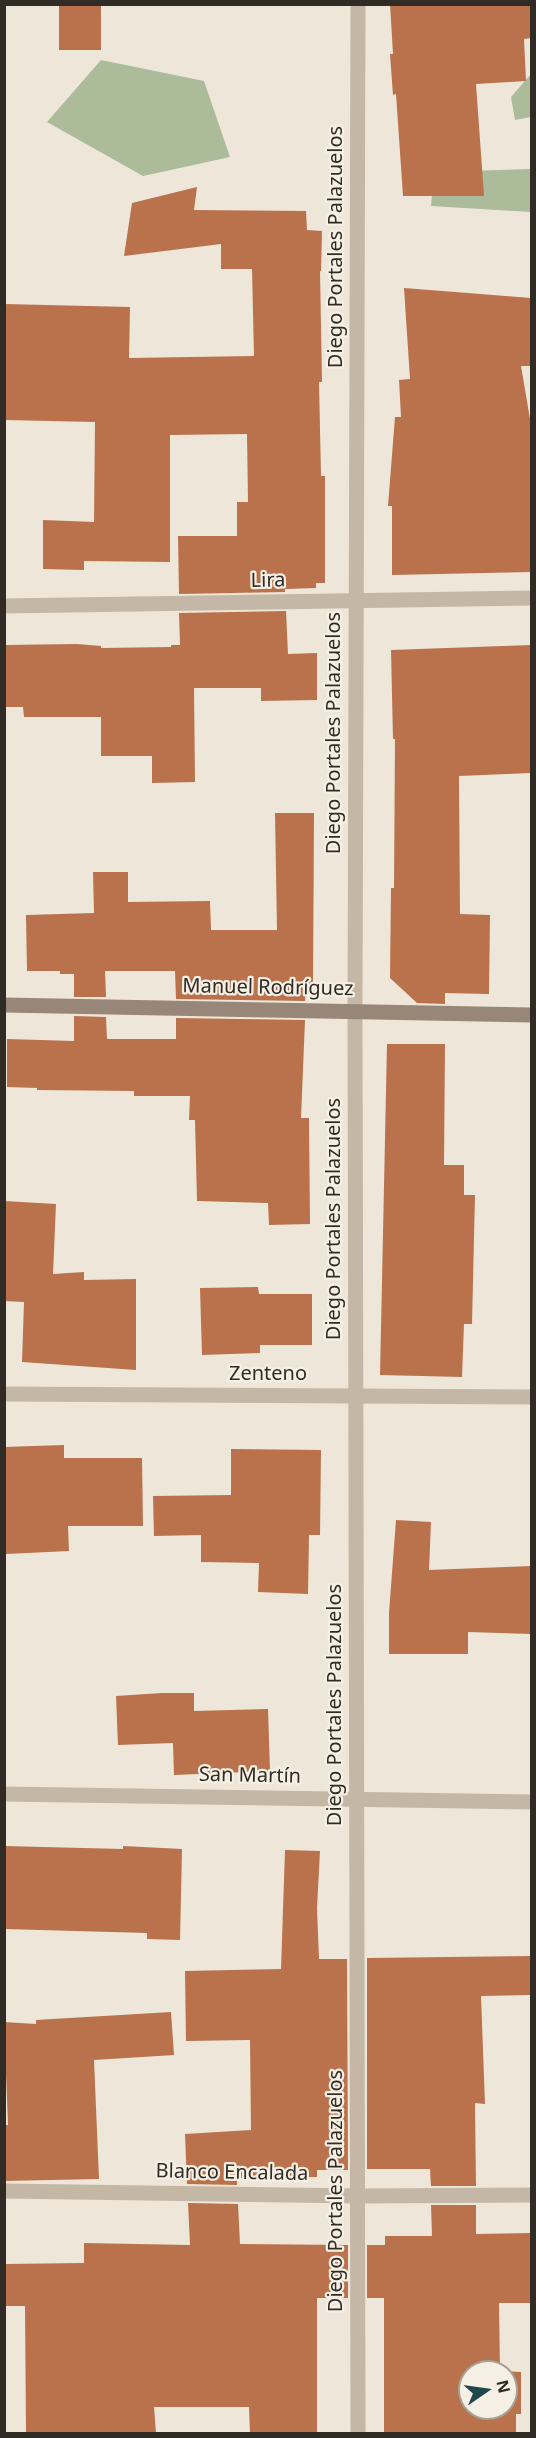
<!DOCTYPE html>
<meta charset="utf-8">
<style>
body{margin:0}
#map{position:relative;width:536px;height:2438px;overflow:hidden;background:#eee6d9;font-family:"Noto Sans",sans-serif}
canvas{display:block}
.frame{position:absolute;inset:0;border:6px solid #312b26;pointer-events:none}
.north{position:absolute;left:458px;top:2360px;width:60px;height:60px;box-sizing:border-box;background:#f6f0e4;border:2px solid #a7a198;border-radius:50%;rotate:77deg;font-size:16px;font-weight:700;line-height:24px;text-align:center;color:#312b26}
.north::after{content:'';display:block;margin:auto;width:21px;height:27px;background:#20464e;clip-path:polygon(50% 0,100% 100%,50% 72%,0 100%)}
</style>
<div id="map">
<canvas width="536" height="2438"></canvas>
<div class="frame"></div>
<div class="north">N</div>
</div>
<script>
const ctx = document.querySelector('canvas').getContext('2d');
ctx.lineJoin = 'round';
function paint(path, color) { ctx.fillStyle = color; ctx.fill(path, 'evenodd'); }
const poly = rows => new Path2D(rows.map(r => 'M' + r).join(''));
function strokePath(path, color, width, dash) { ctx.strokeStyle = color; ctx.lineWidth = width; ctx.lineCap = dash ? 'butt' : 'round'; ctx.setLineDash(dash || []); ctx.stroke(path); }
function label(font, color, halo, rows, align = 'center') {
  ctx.font = font + ' "Noto Sans",sans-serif'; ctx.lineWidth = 4.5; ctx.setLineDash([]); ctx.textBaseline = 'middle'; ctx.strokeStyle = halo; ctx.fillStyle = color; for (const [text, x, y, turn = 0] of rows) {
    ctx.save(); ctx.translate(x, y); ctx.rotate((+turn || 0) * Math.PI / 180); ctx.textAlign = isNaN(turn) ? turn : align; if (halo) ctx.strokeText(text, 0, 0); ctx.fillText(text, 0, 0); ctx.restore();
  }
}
paint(poly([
 [101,60,204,81,230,157,143,176,47,122],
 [531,74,531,117,515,120,511,97],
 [531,169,531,212,431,206,434,172]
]), '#acbb9a');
paint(poly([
 [59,4,101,4,101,50,59,50],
 [390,4,531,4,531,38,524,39,526,81,476,84,484,196,403,196,396,94,393,95,390,54,393,54],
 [197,187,194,210,306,211,307,230,322,231,321,271,320,271,322,382,319,382,321,476,325,476,325,583,316,583,316,588,285,589,285,592,179,594,178,536,237,536,237,502,248,502,247,434,170,435,170,562,84,561,84,570,43,569,43,520,94,522,95,422,4,420,4,304,130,307,129,358,254,356,252,269,221,269,221,244,124,256,132,203],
 [404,288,531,298,531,366,521,366,531,425,531,572,392,575,392,506,388,506,395,417,401,417,399,380,410,379],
 [286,611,288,654,317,653,317,700,261,701,261,688,194,688,195,782,152,783,152,756,101,756,101,717,24,717,23,707,4,707,4,645,77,644,101,646,101,648,171,647,171,645,180,645,179,613],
 [531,645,531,773,459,776,460,914,490,915,489,994,445,993,445,1004,417,1003,390,978,391,888,394,888,395,739,393,739,391,650],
 [275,813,314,813,313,987,306,987,305,1001,176,999,175,971,105,971,106,997,74,997,74,974,60,974,60,971,27,971,26,915,94,913,93,872,128,872,128,902,210,901,211,930,277,930],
 [74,1016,106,1017,107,1039,176,1039,176,1018,305,1020,301,1118,309,1118,310,1224,269,1225,268,1203,197,1201,195,1120,189,1120,190,1096,134,1096,134,1091,37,1090,37,1088,7,1087,7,1039,74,1041],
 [387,1044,445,1044,444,1165,464,1165,464,1195,475,1195,472,1324,464,1324,462,1377,380,1375],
 [4,1201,56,1204,53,1274,84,1272,84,1280,136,1279,136,1370,22,1362,24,1302,4,1301],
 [258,1287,259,1294,312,1294,312,1345,260,1345,260,1353,202,1355,200,1288],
 [64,1445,64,1458,142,1458,143,1526,68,1526,69,1551,6,1554,4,1447],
 [231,1449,321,1450,320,1535,309,1535,308,1594,258,1592,259,1563,201,1562,201,1535,154,1536,153,1496,231,1495],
 [396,1520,431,1522,429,1570,531,1566,531,1634,468,1632,468,1654,389,1654,389,1613],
 [162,1693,194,1693,194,1711,268,1709,270,1771,174,1775,173,1743,118,1745,116,1696],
 [4,1846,123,1849,123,1846,182,1849,180,1940,147,1939,147,1933,4,1929],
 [285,1850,320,1851,317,1908,319,1959,347,1959,348,2170,317,2170,317,2177,237,2178,237,2185,187,2184,185,2134,251,2130,250,2040,186,2041,185,1971,281,1969],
 [531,1956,531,1995,481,1996,485,2104,475,2103,476,2186,431,2186,430,2169,367,2169,367,1958],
 [171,2012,174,2055,94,2060,99,2179,4,2181,4,2125,8,2125,4,2022,36,2024,36,2020],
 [188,2203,238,2204,240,2244,348,2245,348,2298,317,2298,317,2433,250,2433,249,2407,154,2407,156,2433,26,2433,25,2306,4,2306,4,2264,84,2263,84,2243,190,2245],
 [431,2205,476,2205,476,2234,531,2233,531,2303,499,2303,500,2371,521,2372,521,2414,516,2414,516,2433,384,2433,384,2298,367,2298,367,2245,385,2245,385,2236,432,2236],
 [470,2372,506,2372,506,2408,470,2408]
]), '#b9724b');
strokePath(poly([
 [4,606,532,598],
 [4,1394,532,1397],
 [4,1794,532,1802],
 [4,2191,358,2196,532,2195]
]), '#c4b7a6', 15);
strokePath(poly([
 [358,4,355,1010,358,2434]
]), '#c4b7a6', 15);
strokePath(poly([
 [4,1005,532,1015]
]), '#988778', 15);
label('20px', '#312b26', '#f6f0e4', [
 ["Diego Portales Palazuelos",336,247,-90],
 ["Lira",268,581,-1],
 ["Diego Portales Palazuelos",334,733,-90],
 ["Manuel Rodríguez",268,988,1],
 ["Diego Portales Palazuelos",334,1219,-90],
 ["Zenteno",268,1374],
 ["Diego Portales Palazuelos",335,1705,-90],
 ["San Martín",250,1776,1],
 ["Blanco Encalada",232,2173,1],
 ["Diego Portales Palazuelos",336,2191,-90]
]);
</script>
